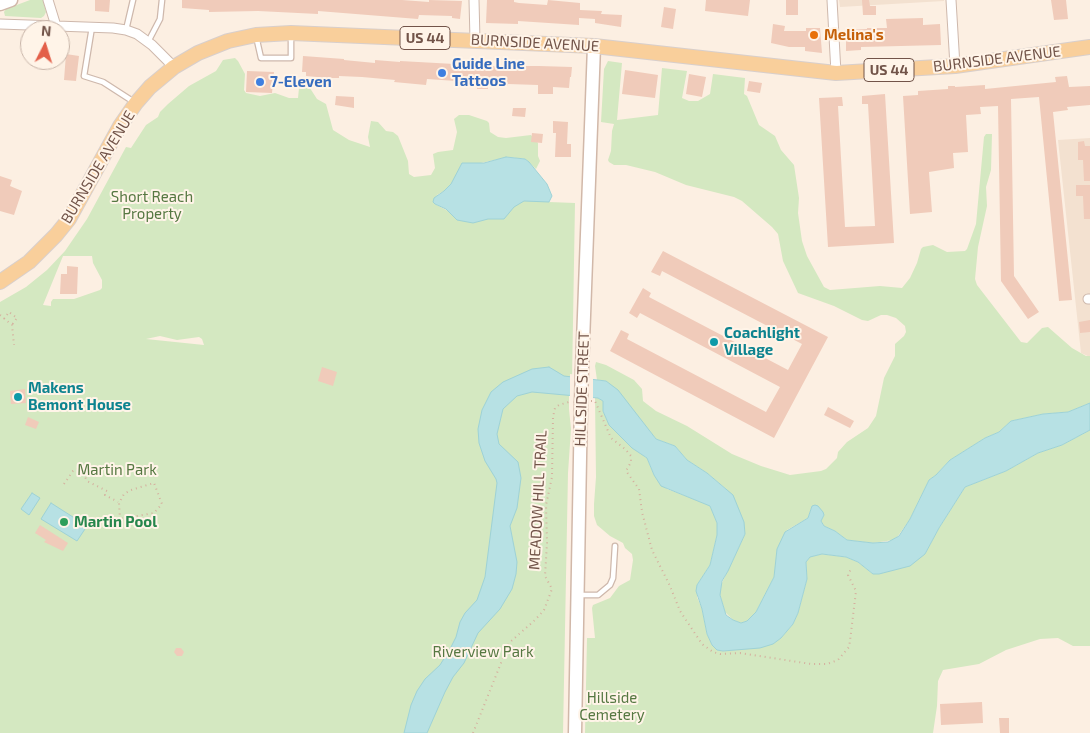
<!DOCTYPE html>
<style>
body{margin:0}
#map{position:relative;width:1090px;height:733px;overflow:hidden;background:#fcefe2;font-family:"Exo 2",sans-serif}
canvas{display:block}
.north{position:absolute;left:20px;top:20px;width:50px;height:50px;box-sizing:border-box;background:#fff4e8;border:1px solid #c7b4a8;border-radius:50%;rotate:5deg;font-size:14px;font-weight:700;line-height:20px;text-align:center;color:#725449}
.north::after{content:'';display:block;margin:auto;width:18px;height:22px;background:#e35f49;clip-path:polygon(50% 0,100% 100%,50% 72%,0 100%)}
</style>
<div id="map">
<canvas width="1090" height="733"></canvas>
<div class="north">N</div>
</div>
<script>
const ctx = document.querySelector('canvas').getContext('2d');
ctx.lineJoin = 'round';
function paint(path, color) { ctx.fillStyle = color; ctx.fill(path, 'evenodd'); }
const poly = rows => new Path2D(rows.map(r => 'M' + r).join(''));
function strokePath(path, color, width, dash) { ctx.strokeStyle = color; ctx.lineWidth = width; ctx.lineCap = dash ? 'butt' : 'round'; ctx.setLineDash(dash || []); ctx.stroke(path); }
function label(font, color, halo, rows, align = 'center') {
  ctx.font = font + ' "Exo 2",sans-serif'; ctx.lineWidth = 4; ctx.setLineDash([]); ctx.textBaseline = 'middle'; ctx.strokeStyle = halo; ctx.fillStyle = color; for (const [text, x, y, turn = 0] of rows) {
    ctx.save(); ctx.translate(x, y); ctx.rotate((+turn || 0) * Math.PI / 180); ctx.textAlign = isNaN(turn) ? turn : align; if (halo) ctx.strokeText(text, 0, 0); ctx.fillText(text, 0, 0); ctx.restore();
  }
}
paint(poly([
 [839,0,944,0,944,1,840,7],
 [1090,138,1090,357,1081,353,1058,140]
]), '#f3e1d0');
paint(poly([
 [30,0,43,0,46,12,44,16,41,18,5,16,4,12,6,9],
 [235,58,238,61,245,74,244,90,246,93,260,96,275,93,289,98,298,98,299,88,306,82,317,99,326,104,333,130,349,140,370,147,368,137,371,121,378,122,386,131,393,132,398,136,408,161,409,174,414,177,431,175,435,168,433,154,438,152,453,150,457,132,454,119,459,115,469,115,487,121,489,123,490,132,498,137,506,138,531,135,538,143,538,156,540,161,536,169,525,159,508,157,481,163,549,202,575,203,572,381,569,382,569,409,571,429,568,473,563,733,0,733,0,302,26,287,47,270,65,251,87,219,126,147,131,148,146,125,158,117,160,112,168,104,189,86,216,71,223,60],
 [444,191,448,211,435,204,437,195],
 [63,256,92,256,93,263,102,280,102,288,100,290,74,299,53,299,51,302,51,306,43,305],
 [160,336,177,340,199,337,202,339,204,345,146,339],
 [608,61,622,63,617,120,658,115,662,68,687,71,682,98,689,101,698,101,710,94,713,74,745,78,744,94,747,96,759,125,775,136,781,150,794,165,799,198,798,213,802,241,807,256,824,287,830,290,880,286,902,288,910,278,917,263,921,249,923,247,933,245,947,252,965,251,967,249,976,224,984,137,986,134,992,134,991,170,986,187,987,206,978,247,975,279,977,285,1021,342,1027,343,1042,328,1048,327,1072,348,1086,356,1090,356,1090,403,1068,412,1043,414,1011,421,999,432,985,438,950,460,936,475,929,480,910,519,898,536,893,540,873,543,847,540,835,531,824,526,821,521,824,515,812,506,808,518,787,530,774,577,756,612,747,621,741,623,733,620,725,612,720,595,720,587,745,534,726,489,707,473,687,460,675,446,656,439,606,381,597,380,595,366,596,362,606,365,634,380,642,389,643,401,656,411,687,426,732,454,761,466,790,475,821,471,826,469,837,458,838,452,847,442,868,428,876,416,884,378,895,356,895,344,904,336,906,332,905,326,896,318,887,315,881,315,868,321,862,320,834,306,798,293,783,261,778,234,772,227,742,201,734,197,686,185,655,172,626,165,614,165,609,162,608,160,611,151,612,131,614,124,601,122,604,69],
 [595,398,598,398,603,401,603,411,609,422,632,447,647,458,654,475,667,489,710,505,717,523,717,535,710,565,697,585,697,597,702,609,707,634,712,645,717,649,723,651,772,644,781,638,793,624,798,613,807,579,806,562,809,557,822,554,846,557,858,562,873,574,879,574,925,554,939,528,965,487,1006,471,1038,453,1062,445,1090,430,1090,646,1073,646,1058,638,1040,639,1006,650,979,664,943,670,938,681,937,706,933,733,585,733,587,638,595,638,592,608,593,605,610,598,619,586,630,580,633,560,632,554,625,548,623,543,610,536,597,525,594,516,594,504,596,477]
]), '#d4e8c1');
const water = poly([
 [506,157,525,159,529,162,547,184,552,196,549,202,524,201,514,207,504,219,488,219,473,223,457,220,446,209,435,204,433,202,434,198,444,191,451,184,462,163,484,163,506,157],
 [549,367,564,376,606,381,618,390,656,439,675,446,687,460,707,473,733,495,744,522,745,534,728,571,722,581,720,595,726,615,733,620,741,623,747,621,756,612,774,577,777,549,785,532,808,518,812,506,815,505,818,506,823,512,824,515,821,521,824,526,835,531,847,540,873,543,888,542,899,536,910,519,929,480,936,475,950,460,985,438,999,432,1011,421,1043,414,1068,412,1090,403,1090,430,1062,445,1038,453,1006,471,965,487,939,528,925,554,910,566,879,574,873,574,858,562,846,557,822,554,810,557,806,562,807,579,798,613,793,624,781,638,773,644,760,648,723,651,717,650,712,645,707,634,702,609,696,591,697,585,710,565,717,535,717,523,710,506,661,486,654,475,647,458,632,448,609,425,603,411,603,401,598,398,532,392,517,396,503,409,497,434,499,444,518,462,521,478,517,508,510,526,517,562,516,574,512,589,500,609,478,633,464,663,453,677,445,692,427,733,404,733,411,705,417,691,425,679,440,665,450,649,456,637,460,622,465,613,477,600,485,577,497,483,496,479,485,461,479,443,478,429,482,410,491,392,503,382,532,369,549,367],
 [32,493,40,498,29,515,21,509,32,493],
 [51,503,87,526,77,541,41,519,51,503]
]);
paint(water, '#b7e1e4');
strokePath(water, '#9ed2d6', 1);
paint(poly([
 [570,374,593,377,593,399,570,397]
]), '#fcefe2');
paint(poly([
 [95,0,110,0,109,12,95,11],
 [182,0,402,0,429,2,429,0,462,1,460,19,452,18,452,16,419,15,418,19,318,11,318,14,258,11,209,12,209,10,182,8],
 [487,0,514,0,514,2,519,3,547,5,548,0,580,3,580,10,602,11,601,14,622,15,621,27,595,23,595,19,579,18,579,25,518,21,518,24,486,23],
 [706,0,750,0,748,16,705,11],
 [786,0,798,0,798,15,786,15],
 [862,0,869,0,870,6,876,6,876,15,863,15],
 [1051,0,1066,0,1068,19,1054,20],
 [664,7,676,9,673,29,661,27],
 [923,18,923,25,940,24,941,45,861,47,861,50,846,51,846,30,867,29,867,28,887,28,886,19],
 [773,24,785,26,784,31,806,31,806,28,820,28,822,53,805,51,805,47,789,47,771,43],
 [66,54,79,56,76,81,64,80],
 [303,56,344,59,344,60,375,63,375,60,400,62,400,61,509,67,524,68,524,66,539,66,572,67,571,77,570,77,569,88,553,87,553,94,538,94,538,85,508,84,507,86,488,85,488,89,477,89,477,85,456,84,456,81,427,79,426,85,394,82,395,80,362,77,339,76,339,78,328,78,306,76,306,72,302,72],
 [625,70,658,75,655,98,622,94],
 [247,71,274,72,272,93,246,92],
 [689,74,706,77,702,97,686,94],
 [1067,76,1069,87,1090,86,1090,105,1067,107,1068,110,1053,112,1072,300,1059,301,1039,97,1011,99,1014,276,1039,312,1028,319,1001,281,998,106,980,107,981,114,966,115,968,152,953,153,954,168,929,172,932,212,910,214,903,96,918,95,918,91,948,89,948,86,955,86,955,87,985,85,985,89,1056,82,1055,77],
 [749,81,762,83,760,93,747,91],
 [885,94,894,243,828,247,819,98,842,97,843,106,838,106,845,227,875,226,868,104,862,104,862,96],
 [336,96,354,97,354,108,335,105],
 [513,108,526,108,525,117,512,116],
 [553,121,568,122,567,144,571,144,571,157,555,157,556,133,553,133],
 [532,133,543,134,542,143,531,142],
 [1084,141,1085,146,1090,146,1090,181,1084,181,1083,160,1078,160,1078,142],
 [0,176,12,180,10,186,22,191,14,215,0,211],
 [1076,185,1090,185,1090,219,1084,219,1083,196,1076,196],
 [663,251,828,337,774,438,610,351,621,330,629,334,627,339,766,412,780,387,640,313,637,318,629,313,643,288,651,293,649,297,788,370,802,344,662,271,660,276,651,272],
 [67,266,78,267,77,294,60,294,61,274,67,274],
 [1090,320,1090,332,1080,333,1079,322],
 [322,367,337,372,333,386,318,381],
 [25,389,26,403,11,404,10,391],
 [828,407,854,421,850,428,824,415],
 [28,417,39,422,36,429,25,425],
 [40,525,68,543,63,551,44,542,46,540,35,533],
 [176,648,181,648,184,652,182,656,177,656,174,652],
 [982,702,983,723,941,725,940,704],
 [999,718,1009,718,1009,733,1000,733]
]), '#f0cbba');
const lane = poly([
 [92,27,84,76,103,82,134,102],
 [126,30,133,0],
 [256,36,261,58,291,58,291,36],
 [148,42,160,19,162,0],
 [579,595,598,595,610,585,613,578,615,546]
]);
const street = poly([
 [48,0,56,26],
 [474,0,475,40],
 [832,0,836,73],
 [951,0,955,66],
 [0,24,113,28,126,30,137,34,152,45,174,67],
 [1088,299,1090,299]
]);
const secondary = poly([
 [0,4,11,0],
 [582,369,594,46],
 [575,733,581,403]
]);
const primary = poly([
 [0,282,29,262,56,235,69,219,120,126,136,103,150,87,174,67,198,53,228,41,256,35,291,33,594,46,836,73,955,66,1090,47]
]);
strokePath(lane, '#ceb8ac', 7);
strokePath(street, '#ceb8ac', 11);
strokePath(secondary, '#d1b8a9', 15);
strokePath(primary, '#d8cfcc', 16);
strokePath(poly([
 [0,315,12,325,14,345],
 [4,319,9,312,17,318,12,325],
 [591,401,595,401,611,438,625,449,631,456,631,462,626,471,639,489,642,512,652,550,670,586,680,611,702,644,713,652,720,654,740,653,811,664,827,664,838,660,849,647,850,641,856,591,848,575,851,569],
 [64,484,73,471,81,468,87,481,107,491,105,495,118,502],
 [120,527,120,519,154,513,162,504,154,483,131,490,124,494,119,503,120,519],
 [473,733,509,643,535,620,544,610,552,589,545,576,547,543,546,505,552,477,553,417,555,408,559,405,572,401]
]), '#d5af9e', 2, [1, 4]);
strokePath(lane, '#fff', 4.5);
strokePath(street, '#fff', 9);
strokePath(secondary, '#fff', 12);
strokePath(primary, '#f9cf9b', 14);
const secondaryBridge = poly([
 [581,403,582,369]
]);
strokePath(secondaryBridge, '#d1b8a9', 15, []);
strokePath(secondaryBridge, '#fff', 12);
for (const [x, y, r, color] of [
 [814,35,5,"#e8710a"],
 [442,73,5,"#3f7fe0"],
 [260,82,5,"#3f7fe0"],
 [714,342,5,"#0f9aa8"],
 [18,397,5,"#0f9aa8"],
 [64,522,5,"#2e9e5b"]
]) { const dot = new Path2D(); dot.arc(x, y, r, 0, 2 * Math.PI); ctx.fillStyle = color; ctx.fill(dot); strokePath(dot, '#fff4e8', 2); }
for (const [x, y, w] of [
 [425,38,50],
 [889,70,50]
]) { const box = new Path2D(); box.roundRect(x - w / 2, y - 11.5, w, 23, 4); ctx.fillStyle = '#fff4e8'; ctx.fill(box); strokePath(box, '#725449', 1); }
label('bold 14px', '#725449', null, [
 ["US 44",425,38],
 ["US 44",889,70]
]);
label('bold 15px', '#c56008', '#fff4e8', [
 ["Melina's",824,35]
], 'left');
label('15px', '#725449', '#fff4e8', [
 ["BURNSIDE AVENUE",535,43,3],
 ["BURNSIDE AVENUE",997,59,-7],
 ["BURNSIDE AVENUE",98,167,-59],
 ["HILLSIDE STREET",582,389,-88],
 ["MEADOW HILL TRAIL",538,500,-87]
]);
label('bold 15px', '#366cbe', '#fff4e8', [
 ["Guide Line",452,64],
 ["Tattoos",452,81],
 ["7-Eleven",270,82]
], 'left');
label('15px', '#567842', '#fff4e8', [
 ["Short Reach",152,197],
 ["Property",152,214],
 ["Martin Park",117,470],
 ["Riverview Park",483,652],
 ["Hillside",612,698],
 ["Cemetery",612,715]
]);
label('bold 15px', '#0d838f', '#fff4e8', [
 ["Coachlight",724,333],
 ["Village",724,350],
 ["Makens",28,388],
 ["Bemont House",28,405]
], 'left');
label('bold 15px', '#27864d', '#fff4e8', [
 ["Martin Pool",74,522]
], 'left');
</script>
